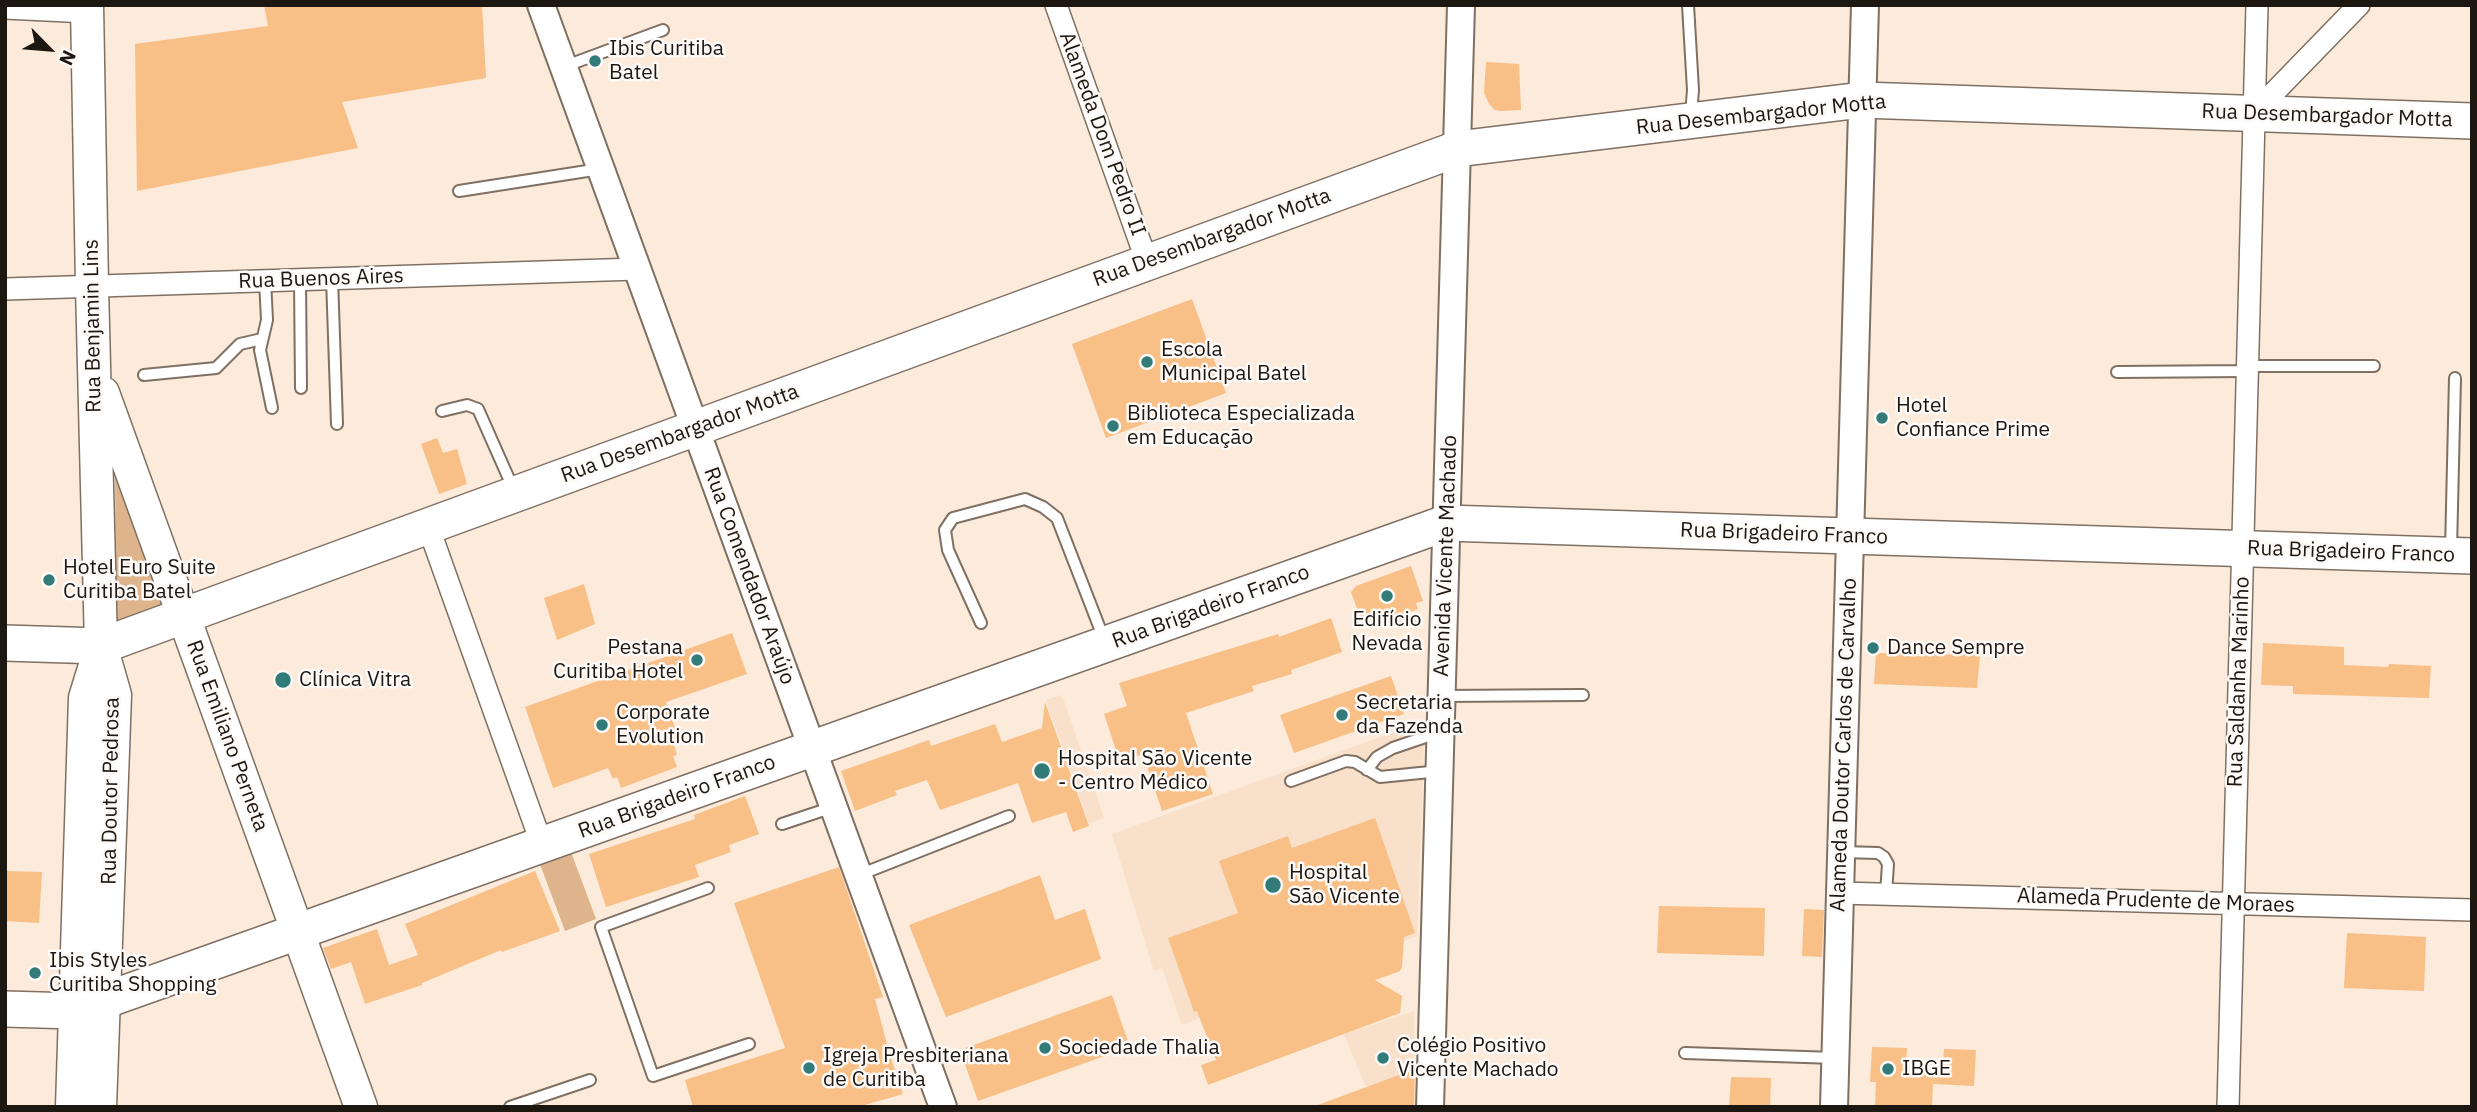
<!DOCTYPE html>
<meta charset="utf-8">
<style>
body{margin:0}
#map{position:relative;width:2477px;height:1112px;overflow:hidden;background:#fceada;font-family:"IBM Plex Sans",sans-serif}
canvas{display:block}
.frame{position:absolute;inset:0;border:7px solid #1d1712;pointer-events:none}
.north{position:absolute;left:14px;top:14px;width:70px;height:70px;-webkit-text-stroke:5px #fdfaf7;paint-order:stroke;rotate:115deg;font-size:19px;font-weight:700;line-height:28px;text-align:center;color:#1d1712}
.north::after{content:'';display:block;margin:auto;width:24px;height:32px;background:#1d1712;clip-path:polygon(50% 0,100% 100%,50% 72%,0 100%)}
</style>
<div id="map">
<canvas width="2477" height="1112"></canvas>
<div class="frame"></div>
<div class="north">N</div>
</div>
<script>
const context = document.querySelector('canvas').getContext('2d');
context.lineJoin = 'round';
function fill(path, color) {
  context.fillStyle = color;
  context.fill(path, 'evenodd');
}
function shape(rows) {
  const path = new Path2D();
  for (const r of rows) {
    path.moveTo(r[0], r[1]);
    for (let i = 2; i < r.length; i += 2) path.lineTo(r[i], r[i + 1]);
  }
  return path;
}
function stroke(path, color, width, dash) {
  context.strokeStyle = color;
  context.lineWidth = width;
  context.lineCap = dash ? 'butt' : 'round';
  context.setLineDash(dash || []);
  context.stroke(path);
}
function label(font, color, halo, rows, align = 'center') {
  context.font = font + ' "IBM Plex Sans",sans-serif';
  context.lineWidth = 5;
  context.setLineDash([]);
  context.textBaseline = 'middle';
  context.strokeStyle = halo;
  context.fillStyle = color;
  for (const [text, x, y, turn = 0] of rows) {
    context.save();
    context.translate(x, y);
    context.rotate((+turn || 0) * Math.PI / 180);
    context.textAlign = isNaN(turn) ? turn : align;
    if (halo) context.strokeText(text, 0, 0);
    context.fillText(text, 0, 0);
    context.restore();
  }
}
fill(shape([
 [1062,695,1104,818,1089,823,1046,700],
 [1425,721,1417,936,1182,1025,1162,968,1154,971,1112,834],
 [1414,1011,1413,1081,1371,1099,1344,1034]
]), '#f8e0ca');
fill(shape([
 [115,465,172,607,116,627],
 [568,844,596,919,565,931,537,856]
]), '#deb48c');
fill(shape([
 [264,5,482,5,486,78,342,102,358,148,137,191,135,44,268,26],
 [1486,62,1519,64,1521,110,1501,111,1495,110,1489,104,1484,93],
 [1192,299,1226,393,1106,438,1072,344],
 [437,438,443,453,457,449,467,484,439,494,421,444],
 [1411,566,1423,601,1416,603,1418,609,1378,623,1360,617,1351,592,1356,586],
 [584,584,595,624,557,640,544,598],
 [1331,618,1342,652,1291,670,1292,674,1252,686,1254,691,1186,713,1213,794,1162,811,1143,754,1120,762,1104,714,1127,706,1119,683,1278,634,1279,637],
 [732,633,747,674,666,702,680,742,674,745,677,755,673,756,677,767,621,788,617,777,613,779,608,768,553,788,525,707],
 [2263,643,2344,647,2344,665,2388,667,2389,664,2431,666,2429,698,2293,694,2293,686,2261,685],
 [1876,653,1980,655,1977,688,1874,684],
 [1391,676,1404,714,1294,753,1280,715],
 [1045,702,1089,826,1073,832,1066,812,1032,823,1018,783,940,810,927,780,895,791,897,795,855,811,841,771,929,740,931,746,995,724,1002,742,1042,728],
 [745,796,759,834,729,845,731,852,695,865,699,877,606,907,589,854,695,819,694,815],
 [1375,818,1415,933,1404,937,1402,967,1400,971,1375,980,1402,996,1400,1013,1208,1085,1201,1065,1216,1060,1197,1011,1194,1012,1168,938,1238,913,1219,861,1288,836,1292,848],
 [839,867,883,997,875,999,890,1055,903,1094,858,1107,693,1107,685,1080,785,1048,734,903],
 [5,871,42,872,39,923,5,921],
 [535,871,560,931,502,952,501,950,422,983,422,985,365,1004,351,962,331,969,323,948,377,929,389,965,418,955,405,924],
 [1040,875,1055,920,1085,909,1101,959,946,1017,909,925],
 [1659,906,1765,908,1764,956,1657,953],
 [1804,909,1824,910,1822,957,1802,956],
 [2347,933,2426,937,2424,991,2344,988],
 [1112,995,1130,1047,978,1101,960,1050],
 [1872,1047,1907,1048,1906,1065,1943,1066,1944,1049,1976,1050,1974,1086,1933,1084,1932,1107,1875,1107,1876,1082,1870,1082],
 [1415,1069,1414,1107,1319,1107,1318,1105],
 [1731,1077,1771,1078,1770,1107,1729,1107]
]), '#f8bf87');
const service = shape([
 [1688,5,1693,90,1691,114],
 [563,67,663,30],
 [459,191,600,169],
 [332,278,337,424],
 [300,279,301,388],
 [265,280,267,320,260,350,272,408],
 [2248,366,2374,366],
 [2117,372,2247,371],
 [144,375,216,368,240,344,262,339],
 [442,411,467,405,478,409,513,488],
 [2451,550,2455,378],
 [981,623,948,550,945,530,953,518,1025,499,1043,507,1057,518,1104,639],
 [1443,696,1583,695],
 [1367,770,1377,757,1393,748,1440,732],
 [1291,781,1346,761,1355,762,1380,777,1440,771],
 [782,824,833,807],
 [1842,852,1878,853,1884,857,1888,864,1886,894],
 [859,875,1009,816],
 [708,888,601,927,653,1076,749,1044],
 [1685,1053,1835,1058],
 [510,1107,590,1080]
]);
const minor = shape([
 [1056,5,1147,262],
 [5,8,88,12],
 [2254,113,2359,5],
 [5,289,637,269],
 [428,526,542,845],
 [1840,893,2472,910],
 [2228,1107,2257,5]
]);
const tertiary = shape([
 [541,5,943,1107],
 [1430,1107,1461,5],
 [1834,1107,1865,5]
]);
const secondary = shape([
 [87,5,92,286,101,646,115,695,100,1107],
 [103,393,361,1107],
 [72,1107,85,698,101,646]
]);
const primary = shape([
 [5,643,101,646,1457,149,1862,100,2472,121],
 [5,1009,75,1011,1446,523,2472,556]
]);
stroke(service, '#7f7062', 14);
stroke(minor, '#7f7062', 24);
stroke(tertiary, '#7f7062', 30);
stroke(secondary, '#7f7062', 35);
stroke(primary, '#7f7062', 38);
stroke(service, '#fff', 10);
stroke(minor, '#fff', 21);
stroke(tertiary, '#fff', 26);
stroke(secondary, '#fff', 32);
stroke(primary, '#fff', 35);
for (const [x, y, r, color] of [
 [595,61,7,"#327b78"],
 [1147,362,7,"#327b78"],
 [1882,418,7,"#327b78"],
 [1113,426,7,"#327b78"],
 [49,580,7,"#327b78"],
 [1387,596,7,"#327b78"],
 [1873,648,7,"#327b78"],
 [697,660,7,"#327b78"],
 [283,680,9,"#327b78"],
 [1342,715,7,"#327b78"],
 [602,725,7,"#327b78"],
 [1042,771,9,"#327b78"],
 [1273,885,9,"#327b78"],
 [35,973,7,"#327b78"],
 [1045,1048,7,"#327b78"],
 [1383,1058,7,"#327b78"],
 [809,1068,7,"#327b78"],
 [1888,1069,7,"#327b78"]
]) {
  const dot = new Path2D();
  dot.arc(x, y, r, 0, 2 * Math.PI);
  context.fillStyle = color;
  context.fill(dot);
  stroke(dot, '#fdfaf7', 2.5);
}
label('21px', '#1d1712', '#fdfaf7', [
 ["Ibis Curitiba",609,49],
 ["Batel",609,73],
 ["Escola",1161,350],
 ["Municipal Batel",1161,374],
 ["Hotel",1896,406],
 ["Confiance Prime",1896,430],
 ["Biblioteca Especializada",1127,414],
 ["em Educação",1127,438],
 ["Hotel Euro Suite",63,568],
 ["Curitiba Batel",63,592],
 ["Edifício",1387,620,"center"],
 ["Nevada",1387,644,"center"],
 ["Pestana",683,648,"right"],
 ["Curitiba Hotel",683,672,"right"],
 ["Dance Sempre",1887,648],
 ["Clínica Vitra",299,680],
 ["Secretaria",1356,703],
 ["da Fazenda",1356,727],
 ["Corporate",616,713],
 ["Evolution",616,737],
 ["Hospital São Vicente",1058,759],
 ["- Centro Médico",1058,783],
 ["Hospital",1289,873],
 ["São Vicente",1289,897],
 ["Ibis Styles",49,961],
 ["Curitiba Shopping",49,985],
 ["Colégio Positivo",1397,1046],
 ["Vicente Machado",1397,1070],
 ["Sociedade Thalia",1059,1048],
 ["Igreja Presbiteriana",823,1056],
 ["de Curitiba",823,1080],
 ["IBGE",1902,1069]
], 'left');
label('21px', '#1d1712', '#fdfaf7', [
 ["Rua Desembargador Motta",1761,115,-6],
 ["Rua Desembargador Motta",2327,116,2],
 ["Alameda Dom Pedro II",1102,134,70],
 ["Rua Desembargador Motta",1212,238,-20],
 ["Rua Buenos Aires",321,279,-2],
 ["Rua Benjamin Lins",93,326,-91],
 ["Rua Desembargador Motta",680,434,-20],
 ["Rua Brigadeiro Franco",1784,534,2],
 ["Rua Brigadeiro Franco",2351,552,2],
 ["Avenida Vicente Machado",1446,556,-88],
 ["Rua Comendador Araújo",749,576,70],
 ["Rua Brigadeiro Franco",1211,607,-20],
 ["Rua Saldanha Marinho",2239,682,-88],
 ["Rua Emiliano Perneta",227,736,70],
 ["Alameda Doutor Carlos de Carvalho",1844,745,-88],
 ["Rua Doutor Pedrosa",111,791,-89],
 ["Rua Brigadeiro Franco",677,797,-20],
 ["Alameda Prudente de Moraes",2156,901,2]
]);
</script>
